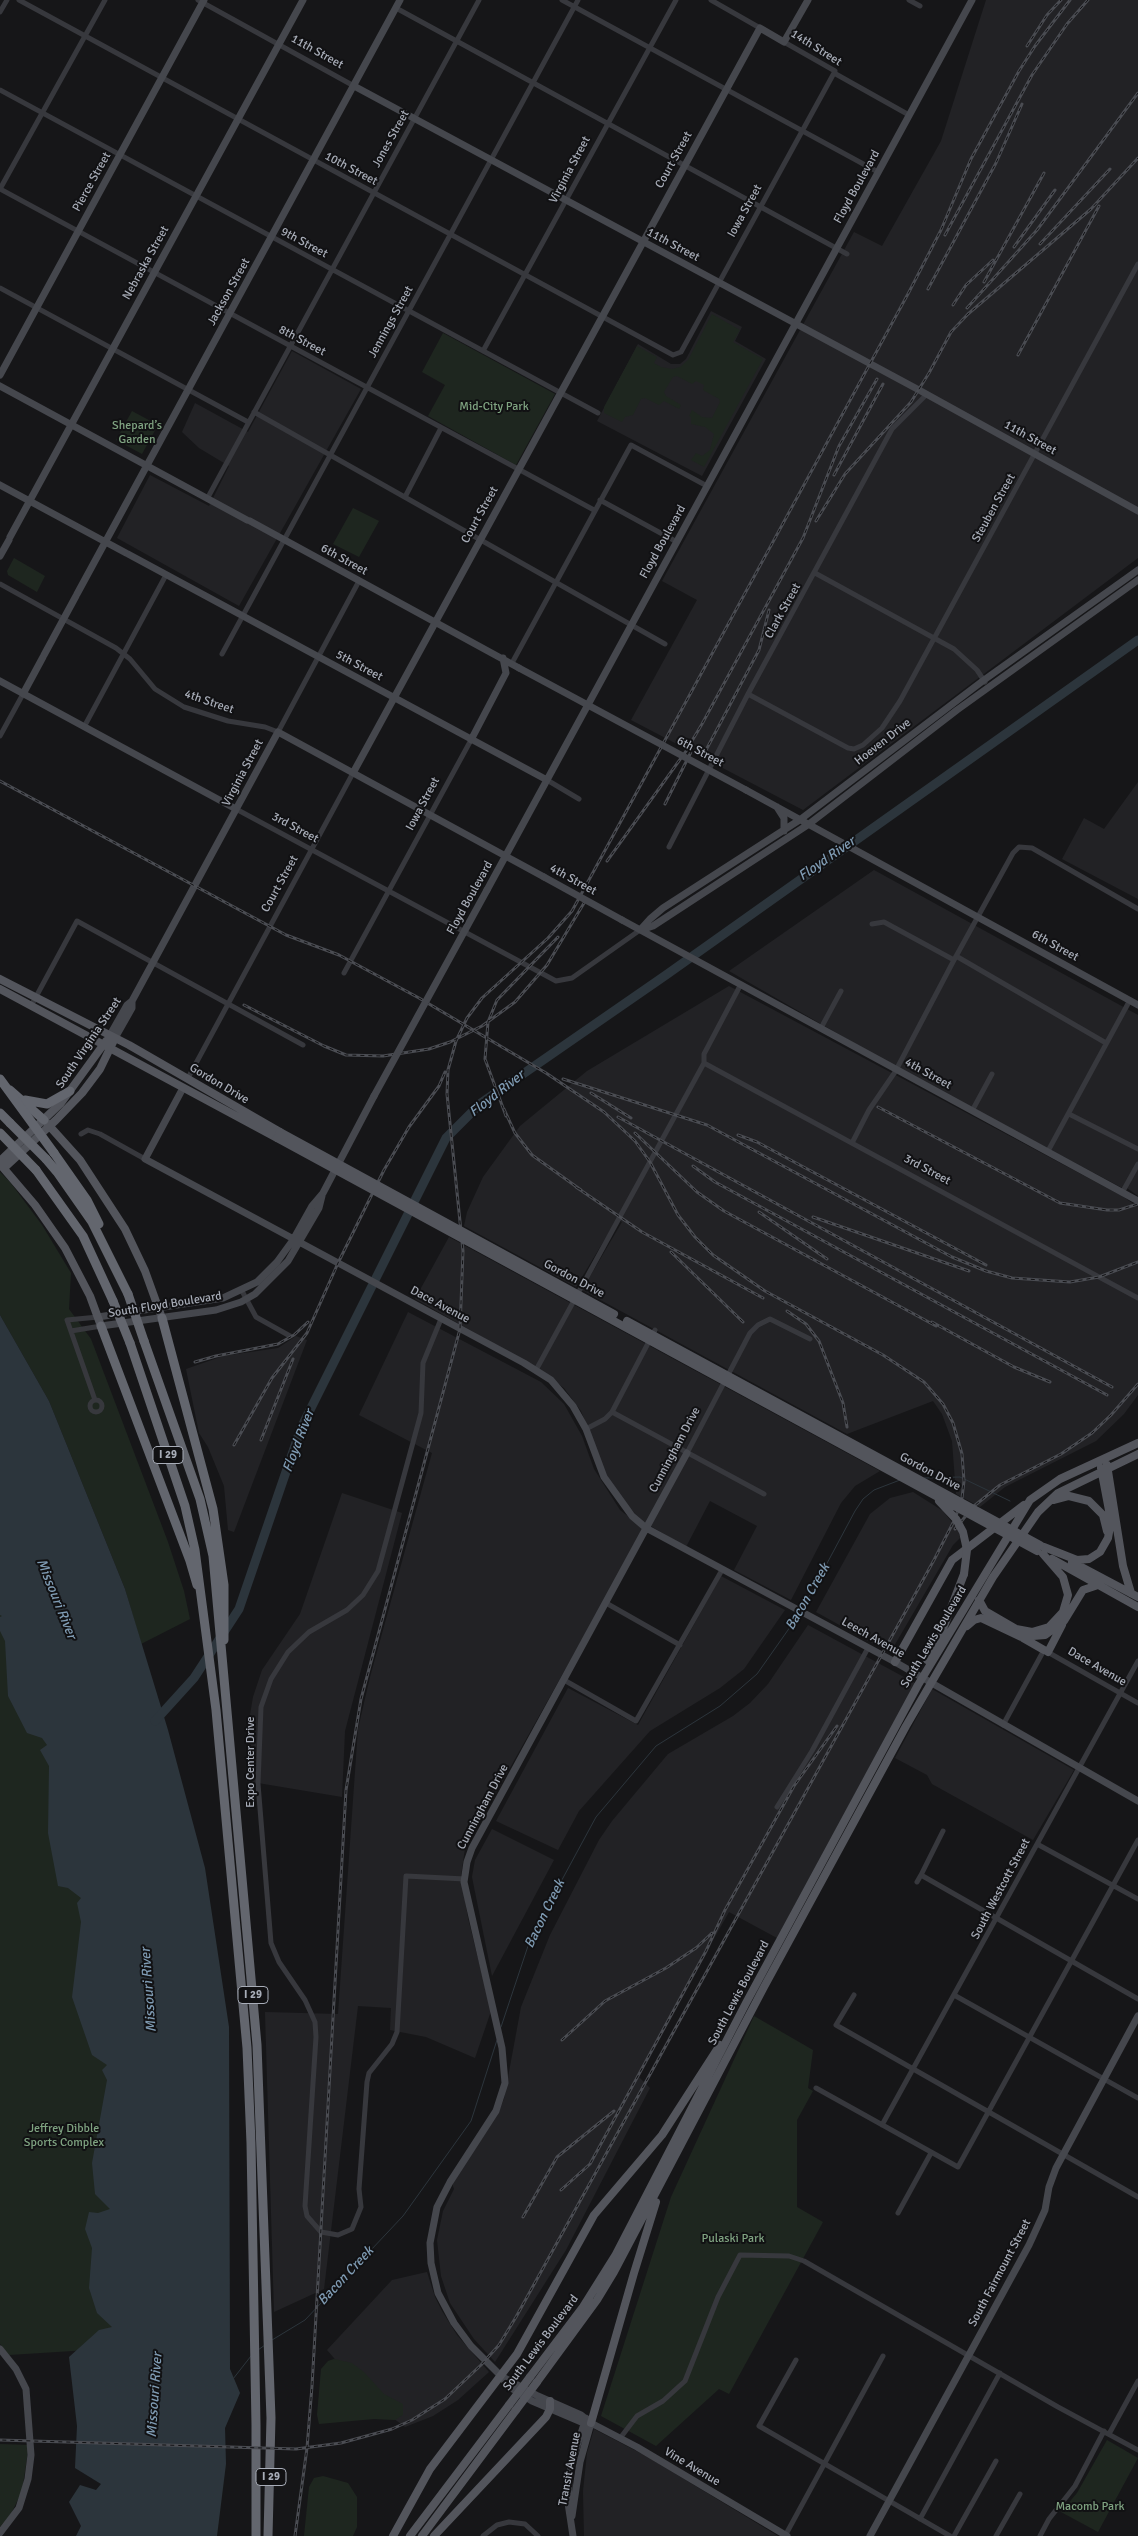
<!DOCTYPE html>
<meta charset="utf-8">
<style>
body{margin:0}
canvas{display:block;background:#161618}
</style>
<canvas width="1138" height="2536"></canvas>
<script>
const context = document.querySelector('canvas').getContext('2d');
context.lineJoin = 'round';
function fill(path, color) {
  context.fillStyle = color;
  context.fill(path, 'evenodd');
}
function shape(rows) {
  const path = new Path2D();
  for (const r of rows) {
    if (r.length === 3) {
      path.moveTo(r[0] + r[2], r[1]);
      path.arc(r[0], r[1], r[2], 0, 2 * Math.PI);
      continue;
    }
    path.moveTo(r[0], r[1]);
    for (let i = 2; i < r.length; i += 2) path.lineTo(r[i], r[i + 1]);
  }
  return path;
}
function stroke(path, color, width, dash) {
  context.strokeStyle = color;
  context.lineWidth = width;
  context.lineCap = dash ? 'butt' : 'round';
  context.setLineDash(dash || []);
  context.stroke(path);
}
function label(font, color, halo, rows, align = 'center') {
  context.font = font + ' Signika,sans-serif';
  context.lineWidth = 4;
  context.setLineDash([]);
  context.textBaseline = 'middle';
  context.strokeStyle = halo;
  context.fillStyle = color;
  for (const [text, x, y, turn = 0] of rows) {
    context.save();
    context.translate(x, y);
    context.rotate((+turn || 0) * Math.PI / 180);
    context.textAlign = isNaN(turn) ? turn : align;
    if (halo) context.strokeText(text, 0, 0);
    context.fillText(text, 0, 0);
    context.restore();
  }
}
fill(shape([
 [986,0,1138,0,1138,558,803,810,631,720,697,600,662,581,854,232,882,246,941,141],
 [711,311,742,327,735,341,766,359,702,476,597,421,638,344,671,364,680,364,686,359],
 [292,351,361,389,239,606,117,538,150,475,209,506,229,466,199,448,182,432,195,403,248,432],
 [1138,782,1138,899,1062,859,1084,818,1104,829],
 [874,870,1138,1015,1138,1196,1127,1188,1126,1190,894,1066,729,971],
 [729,986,1122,1196,1138,1207,1138,1395,1124,1414,1096,1441,1005,1487,980,1507,956,1494,952,1441,942,1414,933,1401,847,1434,582,1290,622,1222,617,1219,576,1287,464,1226,467,1212,483,1177,520,1126,587,1071],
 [449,1237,880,1471,855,1486,841,1503,791,1600,734,1570,757,1526,710,1501,686,1547,642,1521,624,1502,608,1478,581,1411,564,1388,539,1369,415,1299],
 [408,1312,541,1382,564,1404,582,1436,594,1469,620,1510,644,1529,465,1848,461,1876,468,1918,491,2011,475,2058,426,2037,390,2030,391,2008,358,2006,324,2289,274,2312,265,2012,338,2014,358,1729,370,1677,432,1453,359,1415],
 [296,1336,307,1340,234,1532,228,1530,224,1486,208,1447,199,1433,186,1369,223,1356,278,1348],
 [913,1492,943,1511,958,1530,960,1538,953,1545,890,1653,816,1612,870,1514,890,1498],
 [342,1493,402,1513,345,1731,342,1797,246,1781,248,1727,253,1697,262,1670,300,1614],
 [721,1576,785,1610,744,1669,720,1688,650,1731,579,1811,558,1850,496,1821,568,1688,638,1725],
 [808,1625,915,1683,777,1938,729,1912,637,2075,650,2088,566,2250,495,2362,474,2339,450,2303,441,2276,437,2240,443,2211,454,2189,452,2183,497,2116,504,2099,521,2007,550,1935,599,1840,612,1821,668,1754,733,1716,750,1703,768,1684],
 [932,1689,1074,1770,1033,1840,932,1784,927,1775,895,1758],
 [492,1829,554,1860,492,1976,472,1877,475,1860],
 [427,2272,435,2297,442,2311,457,2335,489,2372,458,2400,433,2416,405,2427,373,2403,327,2350,392,2280],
 [594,2429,646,2456,778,2536,584,2536,583,2491,587,2453]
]), '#222225');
fill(shape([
 [712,314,740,330,733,342,763,359,704,467,691,460,696,453,702,456,710,450,714,434,705,427,691,424,691,417,689,416,692,410,702,417,712,418,720,402,719,399,703,390,704,385,696,381,692,384,677,376,673,377,664,392,666,396,681,405,679,409,664,401,659,405,645,398,641,399,633,415,625,417,622,422,604,413,604,407,637,346,657,357,654,363,661,367,672,369,680,367,688,360],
 [443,333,555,394,516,465,428,416,445,385,422,372],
 [132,411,158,425,142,454,116,440],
 [353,508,379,521,359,557,333,544],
 [14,558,45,576,37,592,8,575,7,571],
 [0,1172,10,1182,42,1225,71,1273,69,1309,91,1339,168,1542,184,1591,190,1619,141,1644,125,1589,49,1401,0,1315],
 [0,1579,48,1703,107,1983,120,2348,9,2355,0,2344],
 [754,2016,813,2050,808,2088,813,2091,797,2120,797,2207,823,2222,729,2394,719,2389,656,2446,601,2416,671,2197],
 [334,2359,352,2363,364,2372,384,2394,403,2404,403,2415,395,2420,374,2419,319,2424,317,2415,321,2369,328,2361],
 [1107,2440,1138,2458,1098,2532,1061,2512,1077,2493],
 [0,2444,29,2445,22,2491,11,2514,0,2527],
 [323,2476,348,2483,357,2497,357,2527,353,2536,304,2536,309,2487,314,2478]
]), '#1e261f');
fill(shape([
 [0,1315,49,1401,125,1589,168,1730,205,1868,229,2027,230,2369,240,2393,225,2428,226,2464,217,2536,76,2536,81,2526,69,2502,80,2485,96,2490,101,2484,75,2468,77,2426,69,2357,99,2330,112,2327,97,2313,89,2288,92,2248,85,2229,89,2212,98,2213,110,2209,95,2194,92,2163,107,2080,102,2070,107,2065,92,2055,72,1997,81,1922,77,1903,81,1898,68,1888,58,1886,48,1833,49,1766,40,1750,47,1745,42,1738,27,1733,8,1696,5,1641,0,1631,0,1617,2,1616,0,1615]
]), '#2c353c');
stroke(shape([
 [924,1478,960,1477,1010,1501],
 [802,1610,855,1511,863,1499,874,1490,900,1480],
 [501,2027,531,1937,596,1817,656,1746,720,1706,757,1674,800,1613],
 [272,2340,305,2320,403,2216,471,2121,497,2040],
 [258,2350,265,2345],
 [233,2379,251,2356]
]), '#2c353c', 1);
stroke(shape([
 [155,1721,194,1678,239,1609,301,1428,446,1138,481,1103,666,975,1138,640]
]), '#2c353c', 9);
stroke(shape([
 [19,0,673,355,681,352,834,73],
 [198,0,354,86],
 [562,0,878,172],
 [711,0,760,28],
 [909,0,920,6],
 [396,8,847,254],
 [0,12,7,0],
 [784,42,835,71,834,73,909,115],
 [0,90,598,413],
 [0,189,594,510],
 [0,189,105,0],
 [0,288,248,422],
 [483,351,676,0],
 [254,412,665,644],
 [405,497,441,428],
 [207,499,479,0],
 [600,500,677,542],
 [815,573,954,649,977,670,985,682],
 [0,584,116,648,130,659,155,689,184,707,228,721,265,727,278,732,359,581],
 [222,654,578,0],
 [512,663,631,445,707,486],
 [748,694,848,748,854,749,863,745,882,728,900,701,1138,264],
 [84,727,166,575],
 [0,736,23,694],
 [547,780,579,799],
 [236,809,556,981,572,978,640,930],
 [669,847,748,694,892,429,927,394],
 [872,924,884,922,954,960],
 [956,956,1106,1043],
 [344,973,471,740],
 [31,1006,77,921,303,1045],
 [821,1028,841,991],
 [704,1063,1138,1298],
 [188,1078,353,773],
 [972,1111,992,1074],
 [1069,1114,1138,1149],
 [81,1134,88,1130,100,1134,145,1159],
 [852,1143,869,1110,895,1072,954,960,1013,853,1019,847,1032,848,1138,909],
 [1048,1151,1130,1000],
 [1123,1191,1138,1164],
 [242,1291,256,1317,290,1336],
 [441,1319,423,1363,421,1413,378,1571,363,1595,347,1610,309,1632,288,1652,271,1679,261,1707,258,1784,271,1943,279,1962,305,2000,315,2022,316,2037,305,2206,307,2216,321,2232,338,2235,352,2229,361,2207,359,2189,367,2082,369,2073,392,2044,397,2032,406,1876,465,1879],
 [71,1331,101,1326],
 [536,1370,704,1063,704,1054,741,984],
 [96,1406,6],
 [95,1400,67,1320,98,1317],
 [612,1412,655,1330],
 [586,1429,605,1419,612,1412,764,1494],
 [687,1453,750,1333,758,1325,770,1319,810,1339],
 [606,1603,680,1645],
 [564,1680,636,1721,722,1570],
 [1003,1725,1044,1650,1138,1703],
 [777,1807,812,1751,868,1648],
 [943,1831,921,1875,1138,1999],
 [1037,1844,1138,1899],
 [917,1882,921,1875],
 [854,1995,836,2025,1138,2197],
 [954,1995,1138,2098],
 [816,2088,958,2167,1138,1840],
 [882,2125,1138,1661],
 [898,2213,931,2153],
 [796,2360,759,2426,950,2536],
 [1109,2434,1138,2381],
 [621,2437,637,2416,663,2401,685,2381,718,2297,740,2255,789,2256,804,2261,1058,2407,1138,2450],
 [920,2519,1000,2373],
 [483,2536,497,2525,509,2522,525,2524,538,2536],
 [785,2536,883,2356],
 [954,2536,996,2461],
 [996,2536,1020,2494],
 [1040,2536,1049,2519,1075,2486,1104,2431]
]), '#37383d', 5);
stroke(shape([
 [354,86,919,390,1138,511],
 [0,375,204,0],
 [0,386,247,520],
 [0,485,126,553],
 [250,521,519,668],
 [10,537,303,0],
 [128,554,547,780],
 [0,556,9,540],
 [77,594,400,0],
 [44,655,76,596],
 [0,681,236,809],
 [23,694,43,657],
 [471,740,506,673,503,658],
 [353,773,760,28,784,42,808,0],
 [746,790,1138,1005],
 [777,807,784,818,784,831],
 [487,890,972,0],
 [622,920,1138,1201],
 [640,930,650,919,663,908,801,819,984,680,1138,570],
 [641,930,653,926,809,824,957,710,1138,580],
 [110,1035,127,1005,132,1001,278,732,544,877],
 [115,1038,132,1008,132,1001],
 [183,1088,145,1159,524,1363,551,1380,573,1406,586,1429,604,1477,632,1516,646,1528,895,1662,1138,1801],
 [98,1317,223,1298,257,1282,277,1262,293,1240,312,1206,323,1193,374,1096],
 [101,1326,216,1310,241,1302,255,1294,288,1261,319,1208,322,1196],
 [687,1453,472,1848,467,1862,464,1882,502,2048,505,2083,496,2111,450,2182,437,2207,430,2243,431,2263,438,2293,454,2323,471,2346,501,2376,538,2396,581,2415,591,2423,637,2447,787,2536],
 [0,2349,16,2369,26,2389,31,2455,28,2479,19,2508,0,2533],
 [501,2376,508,2386,532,2401,586,2424],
 [572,2516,580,2462,591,2423],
 [573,2536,568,2503,569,2482,571,2464,586,2418],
 [870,2536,1029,2245,1045,2210,1049,2187,1056,2168,1138,2016]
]), '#45474d', 7);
stroke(shape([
 [0,979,129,1045,280,1132],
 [0,989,277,1138],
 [44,1120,80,1160,125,1229,145,1271,162,1318],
 [0,1161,61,1103,106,1041],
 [0,1164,35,1205,65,1248,90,1296,101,1326],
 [4,1168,56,1120,82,1093,100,1069,115,1038],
 [1107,1465,1123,1566,1131,1593],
 [1054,1500,1069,1496,1089,1501,1103,1515,1107,1531],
 [1044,1547,1077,1560,1089,1559,1100,1552,1108,1538,1111,1521,1101,1468],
 [1052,1559,1138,1607],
 [1072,1562,1138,1597],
 [979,1600,985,1611,1016,1629,1032,1632,1049,1627,1063,1612,1068,1595,1063,1577,1043,1554],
 [967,1626,974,1620,981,1618,1021,1637,1045,1635,1064,1621,1083,1590,1098,1585],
 [1023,1638,1044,1650],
 [1048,1652,1062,1625],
 [927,1660,941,1634,964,1574],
 [895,1662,952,1560,1024,1505],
 [530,2377,583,2307,615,2256,746,2003,918,1685,1030,1500,1060,1479,1138,1443],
 [537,2382,597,2300,614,2272,764,1987,906,1726,993,1577,1038,1512,1058,1493,1138,1454],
 [591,2423,634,2273,656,2202],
 [393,2536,430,2469,517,2354,594,2215,662,2135,720,2045],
 [410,2536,509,2405],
 [422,2536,516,2410],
 [434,2536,546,2417,550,2409,550,2401]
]), '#53555c', 8);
stroke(shape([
 [10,1090,44,1120],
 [25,1100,47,1104,70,1091],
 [0,1113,10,1123],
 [54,1153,87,1200,99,1224],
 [46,1159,57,1172,92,1222,128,1294],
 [36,1170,83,1236,113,1301],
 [162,1318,213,1509,224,1585,224,1640],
 [101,1326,190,1561,197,1585],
 [144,1341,200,1499,213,1556,257,2045,271,2418,268,2536],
 [130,1343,185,1506,195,1550,216,1710,247,2048,251,2143,256,2425,256,2536]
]), '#63666e', 9);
const rail = shape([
 [1027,46,1047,15,1061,0],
 [945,235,1032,75,1067,24,1088,0],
 [1040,244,1110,169],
 [1014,247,1055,190],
 [984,282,1044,173],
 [928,289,996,163,1022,104],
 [953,305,966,285,993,260],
 [967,308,1037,230,1138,93],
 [1018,355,1099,206],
 [834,475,883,384],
 [816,521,845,474,911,402,929,373,951,332,968,314,1091,209,1138,158],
 [705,752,759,650,769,610],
 [0,781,286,935,339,955,419,998,546,1073,604,1112,635,1141,650,1162,678,1215,695,1237,713,1255,765,1291,883,1355,924,1382,943,1404,953,1423,962,1454,964,1481,962,1498,955,1519,934,1560,516,2317,499,2345,481,2365,445,2399,412,2420,392,2429,341,2443,296,2449,0,2440],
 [665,804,691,752],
 [607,861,686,751,702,724,803,538,839,446,877,379],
 [244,1005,324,1046,346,1055,383,1056,429,1049,450,1042,482,1026,515,1002,547,965,584,903],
 [563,1079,707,1125,952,1257,986,1271,1012,1278,1070,1282,1099,1277,1138,1262],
 [591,1093,631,1118],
 [878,1107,1060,1203,1107,1210,1119,1210,1138,1204],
 [504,1109,515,1133,532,1155,581,1190],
 [506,1116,485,1059,488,1022,497,1000,558,937],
 [618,1117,1112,1387],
 [635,1133,697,1192,724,1211,936,1326],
 [738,1135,757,1142,986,1265],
 [693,1166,715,1182,1107,1395],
 [576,1187,642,1232,763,1298],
 [759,1212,827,1259],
 [813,1217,969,1271],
 [671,1252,743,1322],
 [787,1311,806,1324,819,1341,843,1403,847,1427],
 [932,1322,1014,1367,1050,1382],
 [195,1362,216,1356,278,1344,294,1335,308,1322],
 [261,1440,293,1359],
 [234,1445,272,1378,307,1333,338,1263,384,1170,409,1127,439,1086,445,1072],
 [955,1529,974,1506,1000,1485,1061,1454,1092,1433,1111,1415,1138,1384],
 [562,2040,605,2001,666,1968,696,1948,712,1933],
 [561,2190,590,2164,706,1951,725,1910,794,1786,837,1726],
 [523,2217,557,2157,614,2111],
 [295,2536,307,2448,312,2386,346,1790,361,1699,460,1329,463,1251,447,1094,448,1070,456,1041,467,1018,482,998,548,938,572,911,909,292,941,230,971,159,1019,71,1035,46,1070,0]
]);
stroke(rail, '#4a4c52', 3);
stroke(rail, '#111113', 1, [4]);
stroke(shape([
 [519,668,746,790],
 [544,877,622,920],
 [374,1096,487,890]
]), '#45474d', 7);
stroke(shape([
 [280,1132,614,1314],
 [277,1138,1037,1551],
 [627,1321,1040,1545],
 [939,1501,956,1519,963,1532,967,1550,964,1574],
 [509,2405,530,2377],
 [516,2410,537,2382]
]), '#53555c', 8);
stroke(shape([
 [0,1079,54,1153],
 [10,1123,46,1159],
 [0,1133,36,1170],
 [128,1294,144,1341],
 [113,1301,130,1343]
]), '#63666e', 9);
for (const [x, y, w] of [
 [168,1455,30],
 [253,1995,30],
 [271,2477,30]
]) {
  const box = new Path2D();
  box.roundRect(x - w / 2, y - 8.5, w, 17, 4);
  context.fillStyle = '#111113';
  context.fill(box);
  stroke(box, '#a8adb8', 1);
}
label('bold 11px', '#a8adb8', null, [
 ["I 29",168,1455],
 ["I 29",253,1995],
 ["I 29",271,2477]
]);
label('12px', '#a8adb8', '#111113', [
 ["14th Street",816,48,32],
 ["11th Street",317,52,29],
 ["Jones Street",391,139,-61],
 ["Court Street",674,160,-61],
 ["10th Street",351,169,28],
 ["Virginia Street",570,170,-62],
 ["Pierce Street",92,182,-61],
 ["Floyd Boulevard",857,187,-61],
 ["Iowa Street",745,211,-61],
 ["9th Street",304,243,28],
 ["11th Street",673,245,28],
 ["Nebraska Street",146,263,-61],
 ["Jackson Street",229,292,-61],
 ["Jennings Street",391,322,-61],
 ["8th Street",302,341,28],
 ["11th Street",1030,438,29],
 ["Steuben Street",994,508,-61],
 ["Court Street",480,515,-61],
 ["Floyd Boulevard",663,542,-61],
 ["6th Street",344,560,29],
 ["Clark Street",783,611,-61],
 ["5th Street",359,666,28],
 ["4th Street",209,702,19],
 ["Hoeven Drive",883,742,-38],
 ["6th Street",700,752,28],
 ["Virginia Street",243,773,-62],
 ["Iowa Street",423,804,-62],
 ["3rd Street",295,828,28],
 ["4th Street",573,880,29],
 ["Court Street",280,884,-61],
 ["Floyd Boulevard",470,898,-61],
 ["6th Street",1055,946,29],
 ["South Virginia Street",89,1043,-56],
 ["4th Street",928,1074,29],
 ["Gordon Drive",219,1084,31],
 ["3rd Street",927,1170,28],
 ["Gordon Drive",574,1279,28],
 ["South Floyd Boulevard",165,1305,-9],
 ["Dace Avenue",440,1305,28],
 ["Cunningham Drive",675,1450,-62],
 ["Gordon Drive",930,1472,28],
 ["South Lewis Boulevard",934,1637,-59],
 ["Leech Avenue",873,1638,29],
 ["Dace Avenue",1097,1667,30],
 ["Expo Center Drive",251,1762,-90],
 ["Cunningham Drive",483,1807,-62],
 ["South Westcott Street",1001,1889,-62],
 ["South Lewis Boulevard",739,1993,-62],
 ["South Fairmount Street",1000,2273,-62],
 ["South Lewis Boulevard",541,2343,-53],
 ["Vine Avenue",692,2467,31],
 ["Transit Avenue",570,2469,-79]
]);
label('12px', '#7fa381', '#111113', [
 ["Mid-City Park",494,407],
 ["Shepard’s",137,426],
 ["Garden",137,440],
 ["Jeffrey Dibble",64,2129],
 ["Sports Complex",64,2143],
 ["Pulaski Park",733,2239],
 ["Macomb Park",1090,2507]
]);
label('italic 14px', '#7f9bb3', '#111113', [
 ["Floyd River",827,859,-35],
 ["Floyd River",497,1094,-38],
 ["Floyd River",299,1441,-69],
 ["Bacon Creek",808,1597,-60],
 ["Missouri River",56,1599,68],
 ["Bacon Creek",545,1914,-64],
 ["Missouri River",149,1990,-94],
 ["Bacon Creek",346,2276,-47],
 ["Missouri River",155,2395,-86]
]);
</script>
